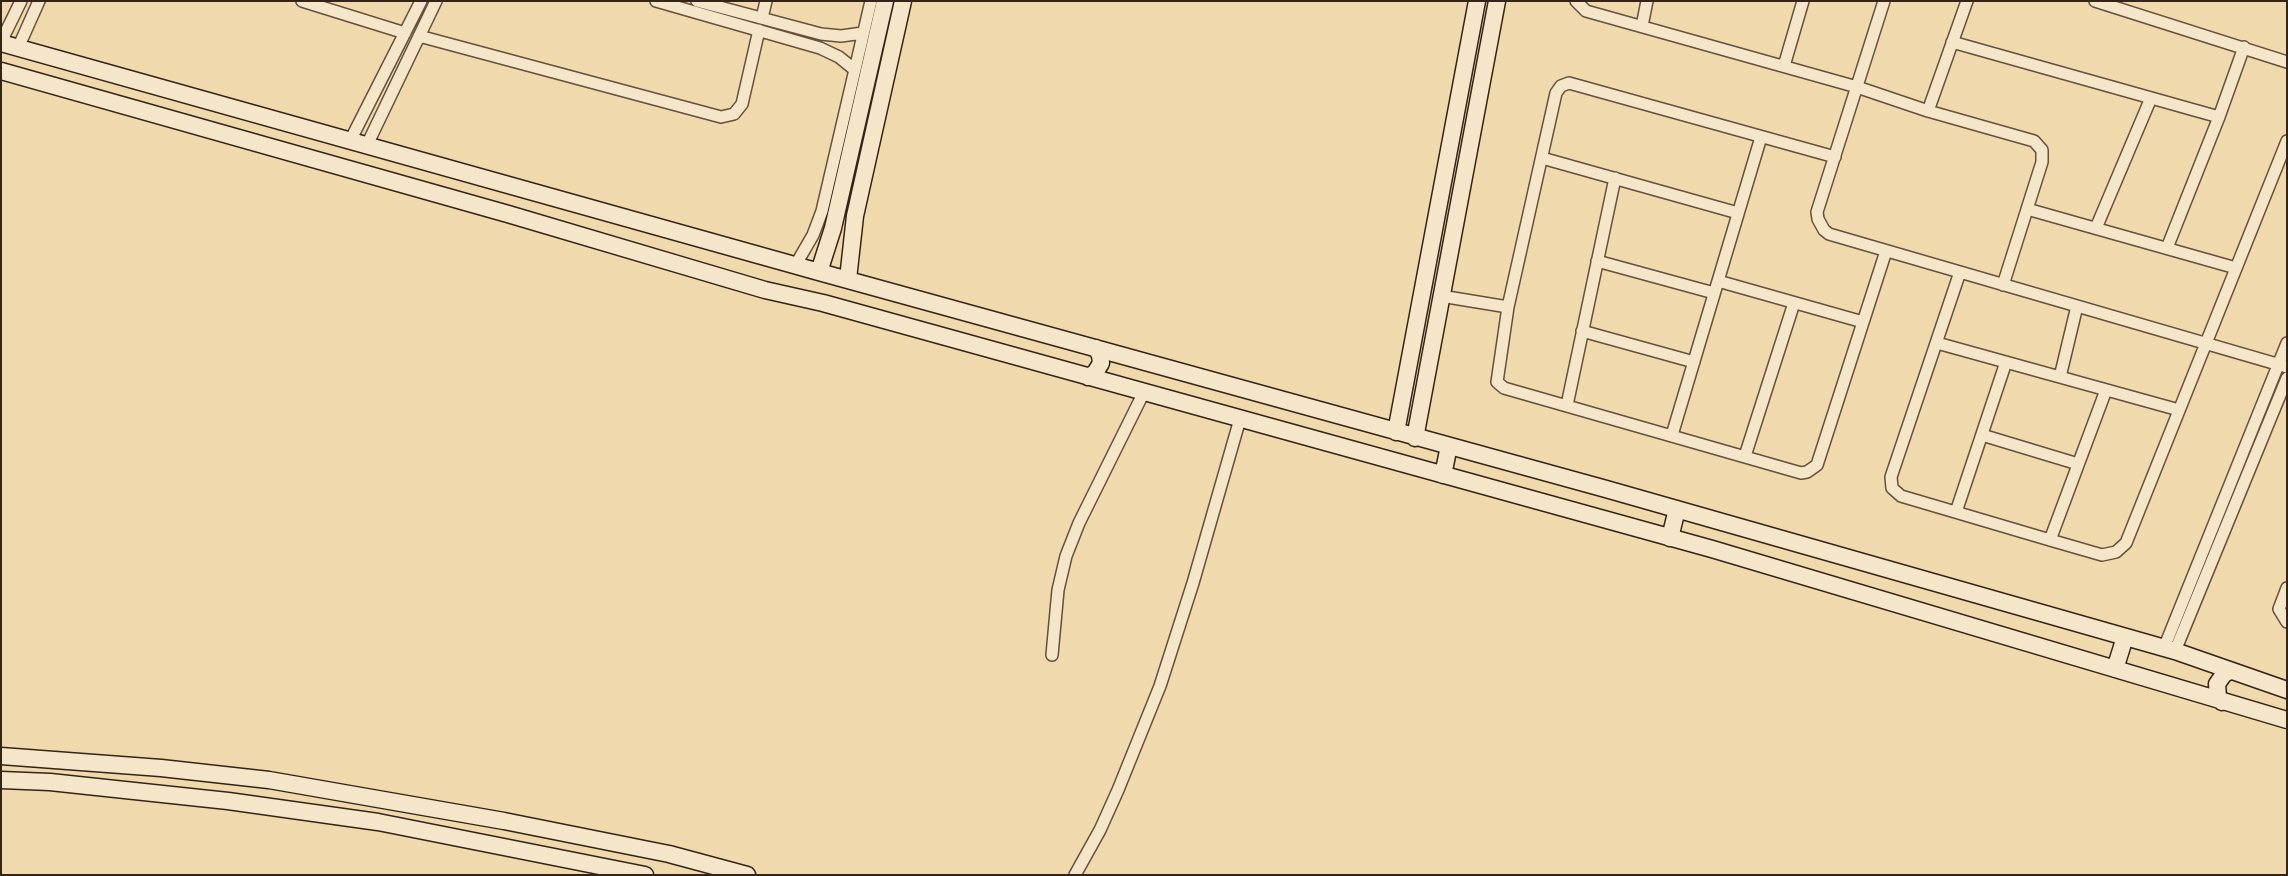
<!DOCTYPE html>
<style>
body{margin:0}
#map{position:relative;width:2288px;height:876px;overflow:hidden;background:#efd9ad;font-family:Cardo,serif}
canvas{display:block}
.frame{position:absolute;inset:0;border:2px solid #352317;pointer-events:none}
</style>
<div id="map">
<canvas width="2288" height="876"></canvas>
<div class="frame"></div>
</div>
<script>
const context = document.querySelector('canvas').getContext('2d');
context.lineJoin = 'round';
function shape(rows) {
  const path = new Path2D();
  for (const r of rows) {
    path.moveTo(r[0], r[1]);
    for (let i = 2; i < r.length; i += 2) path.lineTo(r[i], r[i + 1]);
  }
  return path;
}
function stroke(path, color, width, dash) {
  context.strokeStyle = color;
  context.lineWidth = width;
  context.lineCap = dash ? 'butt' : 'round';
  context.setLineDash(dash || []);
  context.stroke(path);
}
const street = shape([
 [302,1,405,33],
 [656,1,820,48,839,57,855,70],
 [697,1,821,34,841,36,863,33],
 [1576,1,1586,11,1857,87,1928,111,2034,141,2042,150,2042,162,2003,285],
 [1884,1,1817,212,1818,219,1824,230,1829,234,2287,367],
 [2095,1,2287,62],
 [762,18,766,1],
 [1642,26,1647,1],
 [419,36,721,117,734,114,742,104,759,30],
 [1,42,21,1],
 [1952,42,2219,117],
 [18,48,39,1],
 [1784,66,1803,1],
 [1928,111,1967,1],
 [350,141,421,1],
 [367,145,436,1],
 [1835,157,1569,83,1561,86,1556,93,1508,307,1497,382,1504,388,1801,473,1807,472,1817,465,1886,251],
 [1542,158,1738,213],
 [2027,209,2236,268],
 [2096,228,2151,98],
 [2167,248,2219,117,2244,47],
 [1597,261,1714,293],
 [795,266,813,235,822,211,871,1],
 [1960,272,1891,477,1892,488,1901,496,2050,540,2102,555,2116,552,2126,543,2287,141],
 [1718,281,1863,322],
 [1441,296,1508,307],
 [1582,331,1694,362],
 [1937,343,2179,410],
 [2060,377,2077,306],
 [1567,405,1615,178],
 [1672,435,1761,137],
 [1982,435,2078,464],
 [1745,456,1794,303],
 [1956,512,2006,362],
 [2050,540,2106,390],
 [2287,588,2279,609,2287,622],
 [2164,648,2287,343],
 [2175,651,2287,378],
 [1052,655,1058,590,1066,556,1079,523,1144,392],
 [1075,875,1100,830,1118,790,1160,686,1193,583,1240,419]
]);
const secondary = shape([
 [1,43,819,272,1606,489,2175,651,2287,690],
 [1,71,508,214,765,290,823,303,1712,549,2287,720],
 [819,272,833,228,885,1],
 [848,279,855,216,903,1],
 [1088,377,1095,373,1101,363,1100,355,1096,348],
 [1396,432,1477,1],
 [1415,438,1497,1],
 [1443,475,1449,446],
 [1670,538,1677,509],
 [2115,669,2125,637],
 [2222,702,2218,697,2217,684,2224,674,2230,671],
 [1,756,161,768,269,780,504,821,669,854,747,875],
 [1,780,50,782,228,801,378,822,645,875]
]);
stroke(street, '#64503c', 14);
stroke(secondary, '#352317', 19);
stroke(street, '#f5e6ca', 11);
stroke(secondary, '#f5e6ca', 16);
</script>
